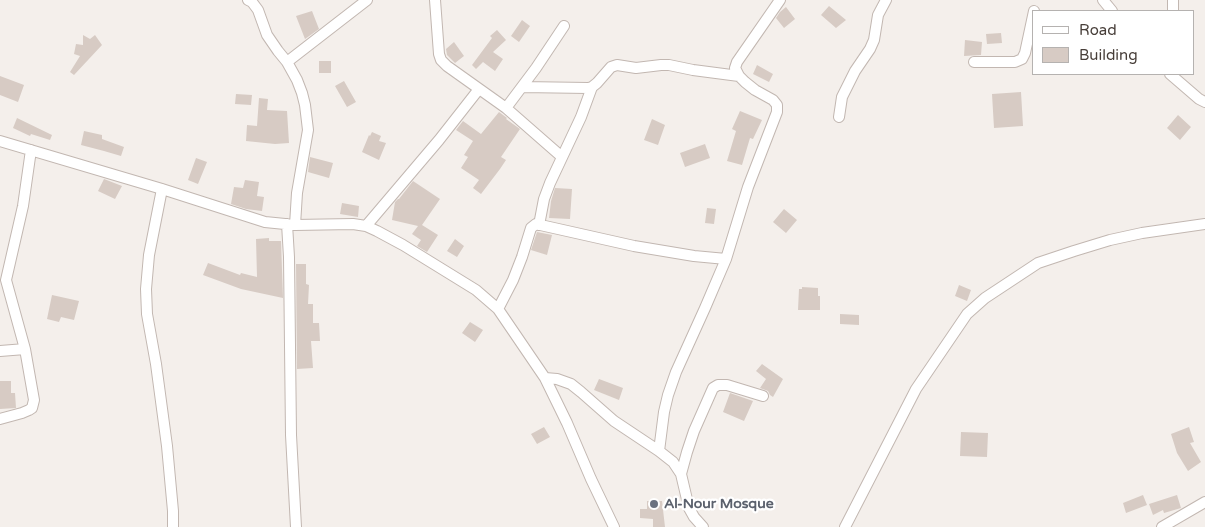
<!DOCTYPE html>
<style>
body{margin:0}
#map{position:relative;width:1205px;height:527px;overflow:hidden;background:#f4efeb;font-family:"Varela Round",sans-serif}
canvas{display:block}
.legend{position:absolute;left:1032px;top:10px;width:162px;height:65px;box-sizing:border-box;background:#fff;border:1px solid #b5b2b0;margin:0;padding:6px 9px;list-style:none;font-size:15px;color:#473e39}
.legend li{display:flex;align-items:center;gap:10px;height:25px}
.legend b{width:25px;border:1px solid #b5b2b0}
</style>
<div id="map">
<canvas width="1205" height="527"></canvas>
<ul class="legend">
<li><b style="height:6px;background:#fff"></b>Road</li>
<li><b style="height:14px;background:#d7cbc4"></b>Building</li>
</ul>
</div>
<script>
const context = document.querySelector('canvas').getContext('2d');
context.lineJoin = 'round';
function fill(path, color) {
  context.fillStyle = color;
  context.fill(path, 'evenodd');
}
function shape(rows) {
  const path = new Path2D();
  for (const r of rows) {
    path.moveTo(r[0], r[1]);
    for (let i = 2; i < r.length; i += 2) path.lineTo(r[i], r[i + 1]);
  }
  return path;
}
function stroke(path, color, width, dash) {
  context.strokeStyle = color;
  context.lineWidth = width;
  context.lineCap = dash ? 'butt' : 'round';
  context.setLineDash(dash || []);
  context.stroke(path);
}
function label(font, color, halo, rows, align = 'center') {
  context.font = font + ' "Varela Round",sans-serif';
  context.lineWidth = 4.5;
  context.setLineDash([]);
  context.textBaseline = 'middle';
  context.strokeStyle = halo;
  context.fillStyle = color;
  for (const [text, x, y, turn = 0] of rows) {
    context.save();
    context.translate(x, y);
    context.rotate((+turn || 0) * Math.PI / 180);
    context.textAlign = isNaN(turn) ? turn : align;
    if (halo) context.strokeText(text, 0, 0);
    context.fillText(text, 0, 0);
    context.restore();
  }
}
fill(shape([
 [829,6,846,20,836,28,821,15],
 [786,7,795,19,784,28,776,18,780,12],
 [312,11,319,29,305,39,296,16],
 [522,20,530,26,519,42,511,36],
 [497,30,506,40,493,52,503,59,495,71,483,62,476,69,472,65,492,38,490,36],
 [1001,33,1002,43,987,44,986,34],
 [83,35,90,39,95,35,102,45,74,75,70,72,80,56,74,54,76,44,83,45],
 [965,40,982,42,981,55,964,56],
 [454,42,464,56,455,63,447,55,446,49],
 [319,61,331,61,331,73,319,73],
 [757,65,773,74,769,82,753,74],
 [0,76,24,85,18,102,0,95],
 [344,81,356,102,347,107,335,86],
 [1021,92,1023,126,994,128,992,94],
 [236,94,252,95,251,105,235,104],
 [259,98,268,99,267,110,287,111,289,143,275,144,246,141,247,125,257,126],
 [740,111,762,120,753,139,750,138,742,165,727,161,736,131,732,129],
 [499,112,507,118,506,119,520,129,501,157,506,160,500,169,481,194,473,188,479,180,461,168,468,157,464,155,473,141,456,130,463,121,481,134],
 [1178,115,1191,127,1180,140,1167,128],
 [17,118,52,135,50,140,31,134,30,136,13,128],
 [652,119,665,125,658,145,644,140],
 [84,131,102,135,102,139,124,147,121,156,104,151,81,145],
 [372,132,381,136,379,141,386,143,379,160,362,152,369,135,370,136],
 [705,144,710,158,685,167,680,153],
 [310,157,333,163,329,178,308,172],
 [196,158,207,162,198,184,188,180],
 [104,179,122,186,115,199,98,191],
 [245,180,259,182,257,196,264,197,262,211,246,209,231,204,234,187,243,188],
 [413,181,440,199,422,225,438,235,427,252,417,246,421,240,412,234,418,226,392,220,395,202,398,199,399,199],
 [555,188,572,189,570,219,549,218,551,201],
 [342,203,359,206,358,217,340,214],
 [707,208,716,209,714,224,705,223],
 [784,209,797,220,786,233,773,222],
 [537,232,552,235,547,255,531,250],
 [269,238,269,241,281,241,283,298,241,289,203,275,208,263,240,275,241,273,257,277,256,239],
 [455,239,464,246,457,257,447,251],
 [296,264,306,264,306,284,309,285,308,304,313,304,313,323,319,323,320,341,311,341,313,368,297,369],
 [959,285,971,290,967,301,955,296],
 [802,287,818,288,818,296,820,296,820,310,798,310,799,289,802,289],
 [52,295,79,301,74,320,61,317,59,322,47,319],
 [840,314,859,315,859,325,840,324],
 [470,322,483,330,475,342,462,333],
 [762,364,783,379,773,397,770,395,768,391,760,388,766,379,756,371],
 [599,379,623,388,619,400,594,390],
 [0,381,11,381,11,393,15,393,16,408,0,409],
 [730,393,753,401,744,421,723,412],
 [544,427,550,437,537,444,531,434],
 [1189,427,1194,442,1190,443,1201,462,1188,471,1177,453,1171,434],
 [961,432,988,433,987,457,960,456],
 [1143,495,1147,505,1126,513,1123,503],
 [1177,495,1181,508,1164,513,1163,510,1153,515,1149,504],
 [647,501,662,501,665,527,653,527,653,519,640,518,640,509,647,509]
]), '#d7cbc4');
const minor = shape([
 [248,0,252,2,258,10,267,35,278,51,287,62,297,80,302,93,305,105,308,130,297,193,295,225],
 [435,0,439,54,441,60,447,66,506,108,562,157],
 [1103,0,1112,11],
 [1173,11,1173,0],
 [287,62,367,0],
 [974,62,1015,62,1022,59,1025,53,1034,11],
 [1170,74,1199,99,1205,102],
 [522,87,588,88,592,87,597,83,611,67,617,65,636,68,661,65,669,65,693,70,739,76],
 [506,108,536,68,564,26],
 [839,117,842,97,855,71,870,49,874,40,878,15,886,0],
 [0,141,162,189,265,222,295,225,353,224,366,226,377,231,403,245,476,290,498,309,545,378,567,423,591,479,614,527],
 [162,189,149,255,146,289,147,314,156,364,167,446,173,511,173,527],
 [287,224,289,257,291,435,296,527],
 [539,225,544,199,550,183,581,117,592,87],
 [366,226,439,140,479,89],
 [498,309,513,280,522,257,531,228,536,224,634,246,694,256,726,259],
 [0,351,25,349],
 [545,378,557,379,571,384,581,392,614,421,659,451,673,462,681,474,689,508,694,517,703,527],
 [0,419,22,413,29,410,32,408,34,400,25,349,6,280,23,206,31,150],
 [659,451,664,412,668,395,676,372,705,308,726,259,748,187,777,112,777,105,773,100,755,90,745,82,739,76,735,68,737,62,780,0],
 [681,474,687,452,694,431,713,388,718,385,727,385,763,396],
 [845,527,916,389,967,314,985,298,1038,263,1074,251,1110,240,1142,233,1205,224],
 [1162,527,1205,502]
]);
stroke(minor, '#c2b7b1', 12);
stroke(minor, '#fff', 10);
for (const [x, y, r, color] of [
 [654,504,5,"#6b7280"]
]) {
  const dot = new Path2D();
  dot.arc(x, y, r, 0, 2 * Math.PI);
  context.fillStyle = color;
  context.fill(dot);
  stroke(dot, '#fff', 2);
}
label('bold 14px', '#5b616d', '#fff', [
 ["Al-Nour Mosque",664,504]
], 'left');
</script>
